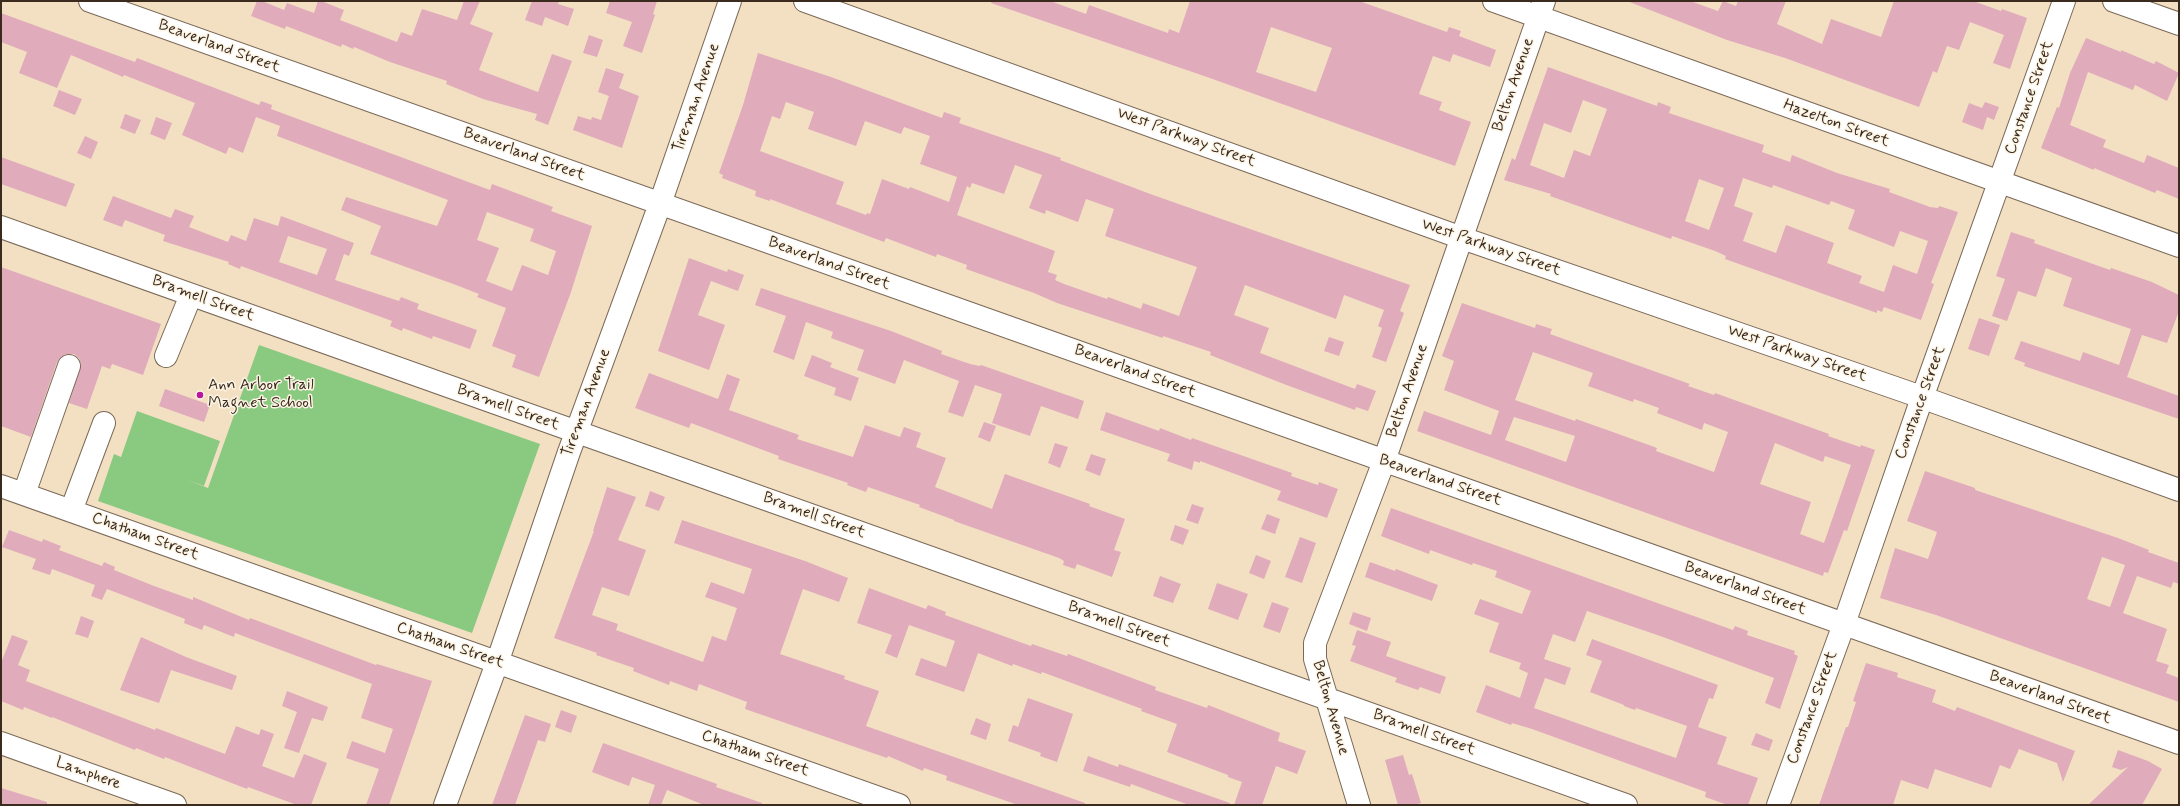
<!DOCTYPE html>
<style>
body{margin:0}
#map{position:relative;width:2180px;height:806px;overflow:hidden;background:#f3e0c3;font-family:Mynerve,sans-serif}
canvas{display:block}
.frame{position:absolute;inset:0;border:2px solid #3b2a1e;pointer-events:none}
</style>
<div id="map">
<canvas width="2180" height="806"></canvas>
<div class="frame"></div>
</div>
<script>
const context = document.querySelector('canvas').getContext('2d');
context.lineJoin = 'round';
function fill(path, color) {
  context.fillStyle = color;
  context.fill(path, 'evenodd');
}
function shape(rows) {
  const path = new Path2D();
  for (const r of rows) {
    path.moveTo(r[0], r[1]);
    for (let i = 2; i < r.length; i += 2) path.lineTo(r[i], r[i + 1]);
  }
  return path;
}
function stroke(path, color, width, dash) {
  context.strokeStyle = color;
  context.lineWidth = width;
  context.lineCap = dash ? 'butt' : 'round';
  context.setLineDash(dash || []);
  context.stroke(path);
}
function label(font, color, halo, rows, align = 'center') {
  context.font = font + ' Mynerve,sans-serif';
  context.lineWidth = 3;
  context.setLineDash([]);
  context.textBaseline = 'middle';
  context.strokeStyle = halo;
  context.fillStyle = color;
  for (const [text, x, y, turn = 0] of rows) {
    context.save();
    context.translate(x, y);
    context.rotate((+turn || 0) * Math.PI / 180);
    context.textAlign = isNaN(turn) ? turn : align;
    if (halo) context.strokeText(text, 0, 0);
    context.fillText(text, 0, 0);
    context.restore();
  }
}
fill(shape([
 [259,345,540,444,472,633,98,501,114,454,121,457,137,411,220,441,204,486,187,480,208,488]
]), '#8ac980');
fill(shape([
 [257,1,262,1,284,10,287,3,314,13,318,1,321,1,344,10,340,20,397,42,401,32,412,36,422,9,457,20,464,1,480,1,470,24,493,33,479,70,538,92,552,54,572,61,548,125,535,120,537,114,483,99,446,84,447,81,390,62,354,47,353,49,342,44,341,47,286,26,285,29,251,16],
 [532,1,559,1,558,4,574,9,568,26,545,17,542,26,525,20],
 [610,1,657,1,653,14,655,15,642,53,623,46,632,22,606,13],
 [992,1,1050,1,1086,14,1089,5,1168,33,1169,29,1179,33,1190,1,1359,1,1447,32,1449,27,1461,31,1459,36,1496,50,1490,67,1453,54,1450,62,1433,56,1419,94,1442,102,1439,110,1471,122,1455,166,1207,77,991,3],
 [1271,27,1332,48,1316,92,1256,72],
 [1627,1,1690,1,1718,11,1723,1,1736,6,1738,1,1786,1,1777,24,1822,44,1831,19,1881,37,1894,1,1973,1,2001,11,2002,9,2027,18,2010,69,1993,63,2004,35,1970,22,1959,50,1947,46,1937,73,1933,71,1919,107,1785,58,1727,40],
 [1,13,135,62,137,58,259,105,261,101,272,105,271,109,490,190,492,184,508,190,553,207,551,211,592,226,570,295,539,377,512,367,516,355,492,346,506,308,477,297,479,294,456,285,370,254,381,226,341,210,346,197,437,226,448,200,277,136,280,126,256,117,243,153,229,147,226,154,182,135,195,103,124,75,123,77,71,55,57,88,19,73,27,52,1,42],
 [487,212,534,229,530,241,556,251,548,275,522,265,512,291,486,281,499,248,477,240],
 [589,35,603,40,597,57,583,53],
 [2086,38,2121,52,2121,50,2154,64,2156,61,2179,73,2167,101,2135,85,2133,90,2088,72,2070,125,2106,140,2103,147,2144,163,2147,155,2179,168,2179,199,2157,190,2155,193,2094,168,2094,170,2041,148,2057,107,2059,108,2070,73],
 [758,53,831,77,942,118,944,112,961,118,959,123,1061,158,1060,160,1153,195,1410,285,1400,311,1404,313,1386,362,1372,357,1382,328,1378,326,1384,310,1344,295,1336,319,1245,285,1234,315,1269,328,1260,353,1355,389,1357,384,1376,391,1368,411,1356,407,1355,410,1289,386,1210,355,1211,352,1163,336,1163,338,1057,303,1034,293,966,269,967,265,937,254,936,257,886,238,884,242,770,199,770,201,755,196,756,191,722,178,723,175,719,173,743,105],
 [786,102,814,112,808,129,856,146,865,121,901,134,904,127,930,136,920,164,957,177,949,202,910,187,909,189,882,179,870,214,867,213,866,215,836,204,844,182,760,151,772,116,780,119],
 [1015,165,1042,175,1029,208,1045,214,1046,210,1078,222,1086,199,1114,209,1105,236,1197,267,1179,316,1143,303,1141,309,1108,297,1107,299,1064,284,1055,280,1057,275,1048,272,1055,251,957,215,967,186,970,188,972,183,1004,194],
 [1548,67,1657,106,1658,102,1671,107,1669,113,1764,145,1762,152,1790,162,1792,155,1837,173,1890,189,1889,192,1930,207,1938,208,1939,206,1958,212,1931,283,1934,284,1921,320,1884,307,1882,312,1877,310,1877,313,1725,259,1726,256,1715,251,1672,236,1671,239,1550,196,1551,194,1504,180,1512,158,1515,160],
 [1583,100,1607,109,1590,156,1574,150,1564,178,1530,165,1544,123,1571,133],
 [1743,178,1772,188,1773,185,1829,205,1831,201,1855,210,1848,229,1894,247,1900,231,1928,241,1917,274,1893,265,1884,292,1859,283,1862,276,1827,263,1834,243,1786,225,1776,253,1743,241,1753,213,1734,206],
 [1699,179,1724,188,1709,230,1685,221],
 [606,68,624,74,619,88,639,96,622,148,573,130,578,116,591,120,592,117,601,120,609,96,598,92],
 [59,90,82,99,75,115,53,106],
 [1985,102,1999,107,1994,120,1987,117,1983,130,1962,122,1969,103,1982,108],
 [125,114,141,120,135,134,120,128],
 [156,117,172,123,165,140,150,134],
 [85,136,98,142,91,159,77,153],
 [1,157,75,184,66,207,1,184],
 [113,196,171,218,175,209,194,216,189,227,228,242,231,235,246,241,254,218,278,226,281,216,354,243,349,256,344,254,335,280,399,301,401,297,419,304,417,309,477,330,470,349,433,336,432,339,403,328,402,331,390,326,392,321,241,266,240,269,228,264,229,262,163,241,165,235,125,220,122,227,103,220],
 [288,236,327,249,317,275,279,262],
 [2011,232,2035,240,2034,243,2110,270,2111,268,2152,282,2179,295,2179,311,2167,343,2142,335,2127,377,2179,396,2179,419,2024,366,2025,363,2014,359,2021,341,2080,361,2083,352,2119,365,2131,329,2063,306,2072,278,2046,268,2036,297,2018,291,2007,321,1992,316,2005,279,1996,276],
 [689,258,727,272,728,269,744,275,738,291,711,281,698,315,725,325,709,370,658,351],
 [1,267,161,324,143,375,112,364,110,369,102,366,87,409,69,403,81,364,79,358,74,354,66,354,61,357,57,362,31,437,1,426],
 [761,288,891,331,942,351,941,354,970,364,980,366,981,365,1084,401,1078,419,1041,406,1030,436,992,423,1002,394,975,385,963,417,948,412,959,381,904,360,895,384,857,370,864,350,831,338,833,332,806,322,794,360,773,352,786,316,755,305],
 [1462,303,1535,328,1536,324,1552,329,1550,334,1690,384,1688,386,1714,395,1715,393,1829,434,1828,436,1860,447,1861,445,1875,450,1847,531,1844,530,1828,573,1824,572,1823,576,1417,431,1424,411,1491,435,1499,411,1444,390,1454,361,1442,356],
 [1533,352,1593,373,1588,386,1633,402,1634,399,1659,408,1657,413,1702,430,1704,423,1728,432,1714,472,1656,451,1657,448,1610,431,1576,419,1575,421,1515,400],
 [1514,417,1575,436,1566,462,1505,440],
 [1775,443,1823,462,1825,456,1851,465,1824,543,1800,534,1811,502,1760,484],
 [1979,318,2000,325,1989,356,1968,349],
 [1329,337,1344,342,1339,356,1324,351],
 [812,355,832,363,830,367,859,378,851,401,834,395,836,388,804,376],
 [649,373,718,399,727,374,740,379,729,410,799,435,797,439,853,457,865,425,900,437,904,427,921,433,916,447,946,458,935,487,992,509,1005,474,1090,504,1089,506,1125,519,1114,550,1121,552,1112,577,1077,564,1075,569,1063,565,1064,561,1059,558,954,521,954,520,919,507,920,505,868,487,866,492,847,485,848,483,778,459,779,456,691,423,689,428,635,408],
 [165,389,210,405,204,422,159,406],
 [1106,412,1159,431,1160,428,1191,440,1192,438,1292,473,1291,476,1318,485,1319,482,1338,489,1327,518,1277,500,1281,491,1200,461,1200,463,1194,461,1192,470,1167,461,1170,454,1100,430],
 [984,422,996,426,990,442,978,437],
 [1055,443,1068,447,1060,468,1048,463],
 [1091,454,1106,459,1100,476,1085,470],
 [1925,471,1975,488,1975,490,2118,538,2149,550,2148,552,2179,563,2179,584,2173,582,2171,588,2137,576,2123,613,2167,629,2156,661,2169,665,2166,673,2179,678,2179,702,1936,615,1880,598,1895,548,1928,559,1937,532,1907,521],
 [2102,557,2125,565,2110,607,2087,599],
 [607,487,636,497,618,540,646,550,629,596,602,587,592,615,618,624,616,630,703,662,712,636,726,641,737,608,705,597,711,582,744,594,752,569,674,543,682,520,805,561,848,578,839,602,803,589,780,654,845,676,844,679,879,691,866,726,1085,803,1085,805,1018,805,946,780,947,776,924,768,923,771,888,756,887,758,745,709,747,702,699,684,697,691,670,681,669,685,633,671,634,668,596,655,597,653,554,638,594,531,593,531],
 [650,491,665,497,659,511,645,506],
 [1192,504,1204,508,1198,524,1186,520],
 [1391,508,1733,630,1735,626,1748,631,1747,635,1795,651,1794,654,1798,656,1780,709,1765,703,1774,678,1663,637,1587,611,1575,642,1553,634,1544,659,1571,668,1565,685,1545,678,1534,708,1676,758,1687,726,1636,708,1635,710,1624,706,1624,705,1590,692,1602,661,1586,655,1592,639,1718,685,1713,699,1709,698,1698,727,1727,737,1717,764,1758,778,1748,805,1728,805,1705,797,1706,792,1532,729,1512,723,1511,725,1476,712,1486,685,1520,698,1528,673,1519,669,1521,663,1489,652,1499,623,1474,614,1480,599,1522,614,1531,591,1495,577,1497,571,1473,563,1472,565,1430,550,1429,554,1381,536],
 [1267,514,1280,519,1275,534,1261,529],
 [1175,525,1189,530,1183,545,1170,540],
 [9,530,42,542,43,539,61,546,59,550,102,566,104,562,115,567,114,570,154,586,193,600,193,597,249,620,250,618,376,665,377,664,432,681,389,805,366,805,379,769,346,758,352,741,385,753,393,729,361,718,372,684,235,633,234,637,204,625,202,630,184,623,185,619,107,589,102,600,91,596,95,585,52,569,50,575,32,569,36,559,2,547],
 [1300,537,1316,543,1302,583,1285,577],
 [1256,555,1271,561,1264,579,1249,573],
 [1370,562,1395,571,1396,569,1438,585,1432,601,1365,577],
 [1160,576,1181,584,1173,603,1153,596],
 [1217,583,1248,594,1238,620,1208,609],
 [869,588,926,609,928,605,946,612,945,615,1031,646,1032,644,1067,656,1068,654,1156,687,1155,690,1207,708,1208,705,1280,733,1278,741,1306,751,1297,774,1276,766,1262,805,1234,805,1242,782,1228,777,1228,775,1167,752,1177,724,1141,711,1142,709,1042,672,1041,674,1013,664,1012,666,978,653,964,692,915,675,921,658,946,667,955,641,909,625,897,658,885,653,892,635,857,623],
 [1272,602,1289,608,1280,633,1263,627],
 [1353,612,1371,618,1367,631,1349,624],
 [81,616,94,621,88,638,75,634],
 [1357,630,1391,642,1386,656,1446,677,1440,694,1420,687,1418,690,1395,682,1397,678,1350,661,1356,646,1352,645],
 [12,635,28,641,18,665,30,670,26,681,155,730,156,728,225,754,236,726,259,735,261,729,274,734,262,766,294,778,304,754,327,763,311,805,297,805,248,787,247,789,165,757,164,759,136,748,135,750,52,717,52,718,24,707,23,710,1,701,1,663],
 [141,637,186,657,237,676,232,690,171,670,159,703,120,690],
 [1866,663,1898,673,1897,677,1936,690,1932,702,1955,711,1957,707,2075,751,2063,782,2057,763,2019,749,2010,769,2000,765,1991,788,1935,769,1928,789,1901,780,1893,805,1819,805,1846,727,1848,727,1856,702,1853,701],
 [287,691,328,707,323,721,312,718,299,753,284,748,297,712,282,706],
 [1028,698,1073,714,1057,762,1040,756,1041,753,1008,741,1013,725,1018,727],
 [561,710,577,716,571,733,555,727],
 [525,715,551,724,545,742,538,740,515,805,492,805],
 [976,718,991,724,986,740,970,734],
 [1756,733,1773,740,1769,751,1751,745],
 [603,743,717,784,716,787,762,803,762,805,704,805,667,790,661,805,648,805,655,785,632,777,629,786,592,772],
 [2118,750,2148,761,2162,769,2142,805,2088,805,2128,767,2121,770,2112,767],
 [1403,755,1409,775,1412,774,1421,803,1413,805,1398,805,1385,760],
 [1088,756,1118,767,1119,764,1230,803,1229,805,1189,805,1131,784,1130,787,1083,771],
 [1,788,47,802,47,805,1,805]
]), '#e0abbb');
const minor = shape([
 [90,1,2179,743],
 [805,1,1462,238,1907,392,2179,490],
 [1494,1,2179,246],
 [2114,1,2179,24],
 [1,227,1626,805],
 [166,356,191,295],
 [1,486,899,805],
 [24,494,69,366],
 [71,511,104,423],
 [1,743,175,805],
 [445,805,497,663,569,452,660,204,730,1],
 [1359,805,1315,659,1315,643,1384,461,1544,1],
 [1778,805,1844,624,1922,398,2064,1]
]);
stroke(minor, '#7b6a58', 24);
stroke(minor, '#fff', 22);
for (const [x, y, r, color] of [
 [200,395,4,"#b5179e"]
]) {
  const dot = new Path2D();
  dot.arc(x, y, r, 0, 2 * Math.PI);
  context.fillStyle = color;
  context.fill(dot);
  stroke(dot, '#fcf5e5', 1.5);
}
label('16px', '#3b2a1e', '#fcf5e5', [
 ["Beaverland Street",219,47,20],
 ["Belton Avenue",1514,85,-71],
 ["Tireman Avenue",697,98,-71],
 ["Constance Street",2030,98,-71],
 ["Hazelton Street",1836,124,20],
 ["West Parkway Street",1186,138,20],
 ["Beaverland Street",524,155,20],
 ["West Parkway Street",1491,248,19],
 ["Beaverland Street",829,264,20],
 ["Bramell Street",203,299,20],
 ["West Parkway Street",1797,354,19],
 ["Beaverland Street",1135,372,20],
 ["Belton Avenue",1408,391,-71],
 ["Tireman Avenue",587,403,-70],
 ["Constance Street",1921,403,-70],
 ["Bramell Street",508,408,20],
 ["Beaverland Street",1440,481,19],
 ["Bramell Street",814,516,20],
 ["Chatham Street",145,537,20],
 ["Beaverland Street",1745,589,20],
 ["Bramell Street",1119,625,20],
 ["Chatham Street",450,646,19],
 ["Beaverland Street",2050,698,20],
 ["Belton Avenue",1330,708,74],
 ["Constance Street",1813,708,-70],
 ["Bramell Street",1424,733,20],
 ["Chatham Street",755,754,19],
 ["Lamphere",88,774,20]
]);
label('16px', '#3b2a1e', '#fcf5e5', [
 ["Ann Arbor Trail",208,386],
 ["Magnet School",208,404]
], 'left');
</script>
